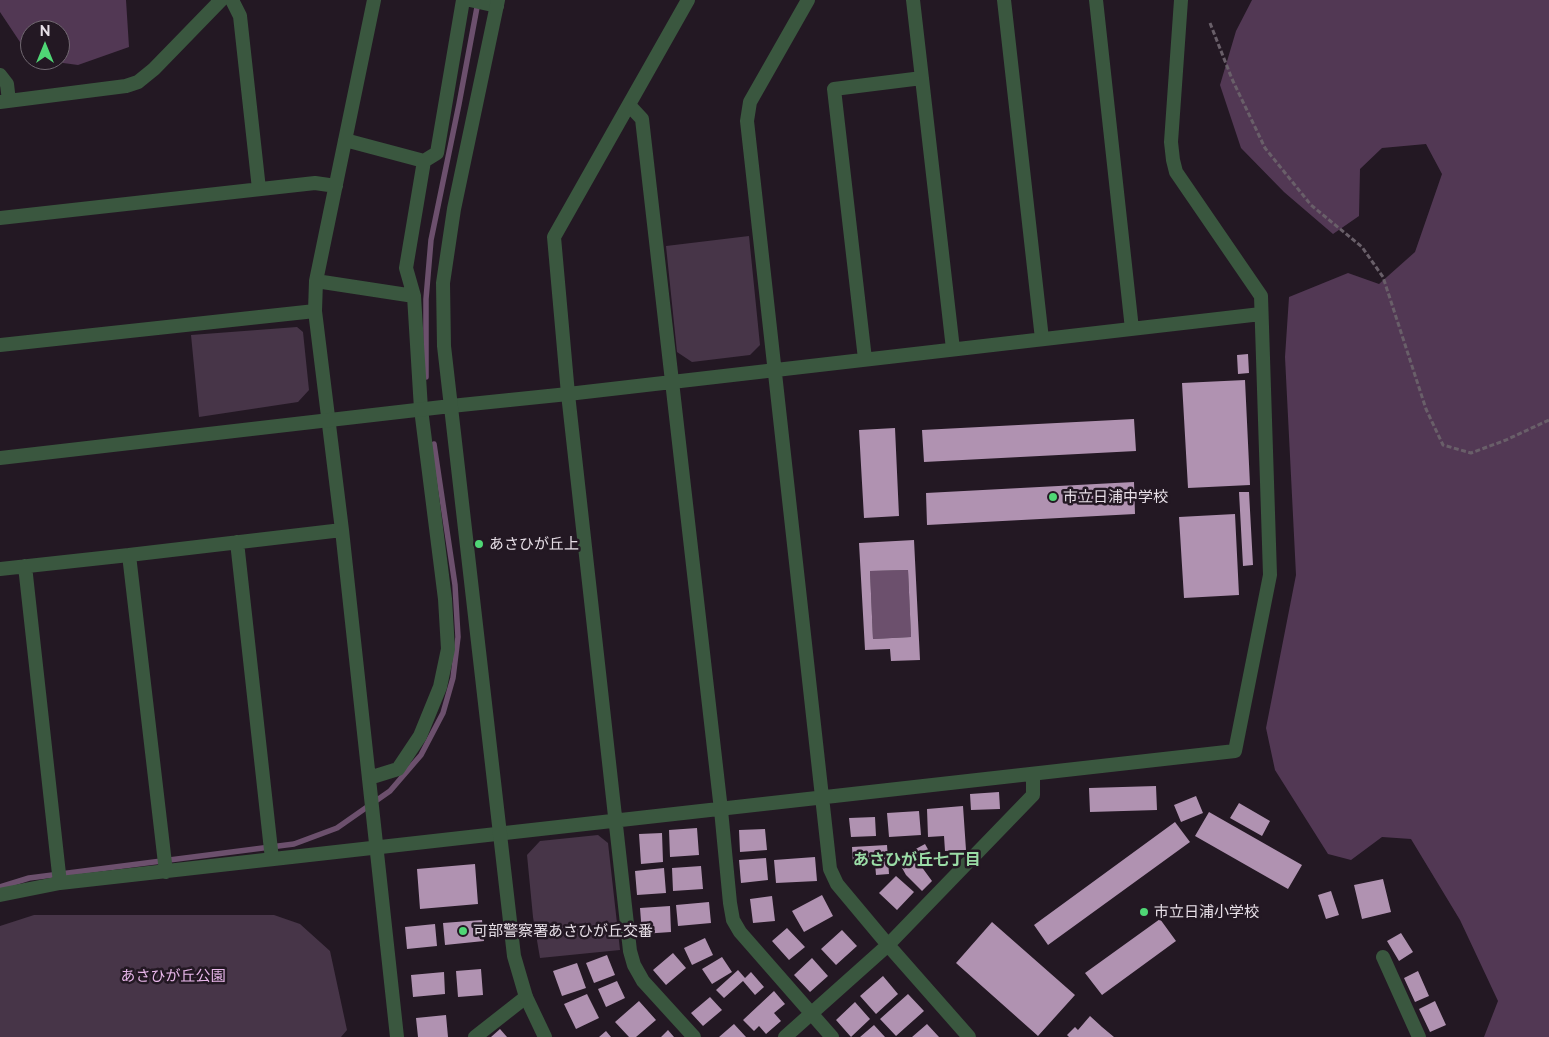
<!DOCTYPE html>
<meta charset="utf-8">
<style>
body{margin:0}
#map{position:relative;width:1549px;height:1037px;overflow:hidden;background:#231823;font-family:Raleway,sans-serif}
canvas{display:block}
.north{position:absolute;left:20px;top:20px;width:50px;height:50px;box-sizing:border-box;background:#231823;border:1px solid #716871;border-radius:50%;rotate:0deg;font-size:14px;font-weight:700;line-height:20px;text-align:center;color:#e7dfe7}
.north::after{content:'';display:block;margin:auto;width:18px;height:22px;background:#4fd675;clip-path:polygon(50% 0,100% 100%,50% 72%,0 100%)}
</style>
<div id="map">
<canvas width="1549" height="1037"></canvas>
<div class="north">N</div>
</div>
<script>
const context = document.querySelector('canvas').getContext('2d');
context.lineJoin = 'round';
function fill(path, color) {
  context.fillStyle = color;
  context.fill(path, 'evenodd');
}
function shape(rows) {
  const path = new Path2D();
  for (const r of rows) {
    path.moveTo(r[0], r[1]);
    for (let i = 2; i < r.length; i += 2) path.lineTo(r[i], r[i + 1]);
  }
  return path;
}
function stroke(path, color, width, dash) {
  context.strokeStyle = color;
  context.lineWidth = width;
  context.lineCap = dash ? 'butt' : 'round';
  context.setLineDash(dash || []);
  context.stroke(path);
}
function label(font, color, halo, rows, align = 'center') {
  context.font = font + ' Raleway,"Noto Sans JP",sans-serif';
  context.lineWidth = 5;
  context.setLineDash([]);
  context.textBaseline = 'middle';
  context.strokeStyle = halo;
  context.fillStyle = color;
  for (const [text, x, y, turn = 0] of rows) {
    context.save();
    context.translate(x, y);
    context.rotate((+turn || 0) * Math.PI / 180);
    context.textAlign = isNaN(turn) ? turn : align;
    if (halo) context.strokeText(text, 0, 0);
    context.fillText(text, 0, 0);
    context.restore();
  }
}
fill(shape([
 [749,236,760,345,750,355,692,362,677,352,666,246],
 [297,327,303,332,309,390,298,402,199,417,191,335],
 [598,835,608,843,620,950,540,958,533,917,527,855,540,841],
 [34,915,274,915,300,924,330,951,347,1030,341,1037,0,1037,0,926]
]), '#473548');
fill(shape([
 [0,0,126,0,129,47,78,65,41,60,60,60,60,30,30,30,30,57,0,12],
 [1252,0,1549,0,1549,1037,1484,1037,1498,1001,1460,920,1411,839,1382,837,1351,860,1328,854,1275,770,1266,728,1296,575,1285,357,1289,297,1348,273,1379,284,1415,252,1442,174,1426,144,1382,148,1360,169,1359,216,1333,234,1284,192,1241,148,1220,85,1236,31]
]), '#523854');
fill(shape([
 [908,570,911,637,873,639,870,571]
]), '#6c506d');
stroke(shape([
 [426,377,426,299,431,240,459,104,478,2],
 [0,887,29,878,294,844,337,828,390,791,421,755,443,713,453,678,458,637,455,585,434,444]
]), '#6c506d', 5.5);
fill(shape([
 [1248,354,1249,373,1238,374,1237,355],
 [1245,380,1250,485,1188,488,1182,383],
 [1134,419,1136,451,924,462,922,430],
 [895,428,899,516,864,518,859,430],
 [1134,482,1135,514,927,525,926,493],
 [1239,492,1249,492,1253,565,1243,566],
 [1235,514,1239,595,1184,598,1179,517],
 [914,540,920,660,891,661,890,649,865,650,859,543],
 [908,570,911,637,873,639,870,571],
 [1156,786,1157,810,1090,812,1089,788],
 [999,792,1000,809,971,810,970,794],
 [1196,796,1203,813,1181,822,1174,805],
 [1239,803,1270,821,1262,836,1230,818],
 [963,806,966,850,945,851,944,836,928,837,927,809],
 [919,811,921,835,889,837,887,813],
 [1209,812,1302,865,1288,889,1195,836],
 [875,817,876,836,851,837,849,818],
 [1175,822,1190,842,1048,945,1034,925],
 [697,828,699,855,670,857,669,830],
 [765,829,767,850,740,852,739,830],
 [662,833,663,862,641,864,639,834],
 [925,844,934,860,921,866,932,881,922,891,906,875,897,859],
 [887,845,889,874,876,875,875,863,853,864,852,847],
 [815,857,817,881,776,883,774,860],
 [766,858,768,880,741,883,739,860],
 [475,864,478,904,420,909,417,869],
 [701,866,703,889,673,891,672,868],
 [664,868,666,893,637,895,635,871],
 [896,876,914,892,897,910,879,893],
 [1383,879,1391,912,1362,919,1354,885],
 [1331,891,1339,915,1326,919,1318,895],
 [822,895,833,916,804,932,792,911],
 [772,896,775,921,753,923,750,899],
 [709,902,711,923,678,926,676,905],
 [670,906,671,932,642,934,640,908],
 [1160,919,1176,941,1102,995,1085,973],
 [482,920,484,941,445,945,443,923],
 [992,922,1075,995,1038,1036,956,963],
 [435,924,437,946,407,949,405,927],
 [787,928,805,947,789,960,772,941],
 [842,930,857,946,836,965,821,949],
 [1401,933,1413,952,1399,961,1387,941],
 [705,938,713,955,692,965,684,948],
 [673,953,686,968,666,985,653,970],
 [607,955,615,975,594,983,586,963],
 [722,957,732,972,712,984,702,969],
 [812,958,828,976,810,992,794,975],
 [577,963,586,988,562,996,553,971],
 [481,969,483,995,458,997,456,971],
 [738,970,745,978,751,972,764,987,755,995,743,981,724,998,716,990],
 [1418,971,1429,996,1415,1002,1404,978],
 [444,972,445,994,413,997,411,975],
 [883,976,898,994,876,1014,860,996],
 [617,981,625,998,606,1007,598,989],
 [774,991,785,1004,774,1013,781,1021,766,1034,759,1026,754,1031,743,1020],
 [587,994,599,1018,576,1029,564,1004],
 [908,994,924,1011,896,1036,880,1019],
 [710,997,722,1010,703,1026,691,1013],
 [639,1001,656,1020,636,1037,629,1037,615,1022],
 [1435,1001,1446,1025,1430,1032,1419,1009],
 [855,1002,870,1019,851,1037,836,1020],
 [446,1015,448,1037,418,1037,416,1018],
 [1090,1016,1102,1027,1114,1037,1069,1037,1067,1035,1075,1027,1078,1030],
 [734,1024,746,1037,719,1037],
 [927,1024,939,1037,912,1037],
 [874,1025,885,1037,860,1037],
 [500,1029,507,1037,491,1037],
 [668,1030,674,1037,661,1037],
 [606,1031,611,1037,599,1037]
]), '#b092b1');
stroke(shape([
 [1210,23,1232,79,1265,148,1311,205,1362,247,1383,277,1426,409,1443,445,1471,453,1506,440,1549,420]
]), '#695f69', 3, [5, 2.5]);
stroke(shape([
 [232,0,240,16,259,189],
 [374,0,316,281,315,311,342,530,397,1037],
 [470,0,497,6],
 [688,0,554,237,568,394,630,951,634,965,643,981,694,1037],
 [808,0,750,102,747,121,830,869,837,884,888,945,969,1037],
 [913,0,953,349],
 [1004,0,1042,339],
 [1096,0,1132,329],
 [0,75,7,84,9,101],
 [0,102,126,86,138,82,154,69,221,0],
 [629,105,642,119,721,810,730,903,733,920,740,932,832,1037],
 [345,140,424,161],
 [0,218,315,183,336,186],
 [316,281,414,296],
 [0,345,315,311],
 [865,359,834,89,922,78],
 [451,406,568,394,1261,314],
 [237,542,272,859],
 [129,555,166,872],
 [25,566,60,883],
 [0,569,129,555,342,530],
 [369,778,398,769,420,736,440,687,448,649,445,599,421,409,414,296,406,268,424,161,437,153,463,0],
 [0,895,60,883,1235,751,1270,575,1261,296,1176,172,1173,160,1171,142,1181,0],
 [1383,957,1419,1037],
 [475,1037,526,997],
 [785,1037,888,945,1033,795,1033,774]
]), '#3a573f', 14);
stroke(shape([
 [498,0,454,209,443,283,444,346,514,956,526,997,545,1037],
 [0,458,451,406]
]), '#3a573f', 14);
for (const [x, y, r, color] of [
 [1053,497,5,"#4fd675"],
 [479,544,5,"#4fd675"],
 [1144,912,5,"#4fd675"],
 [463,931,5,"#4fd675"]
]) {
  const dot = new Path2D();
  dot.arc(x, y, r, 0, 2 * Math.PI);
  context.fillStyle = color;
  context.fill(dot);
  stroke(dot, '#231823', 2);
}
label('15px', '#e7dfe7', '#231823', [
 ["市立日浦中学校",1063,497],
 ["あさひが丘上",489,544],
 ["市立日浦小学校",1154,912],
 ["可部警察署あさひが丘交番",473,931]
], 'left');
label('15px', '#e8b7ea', '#231823', [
 ["あさひが丘公園",173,976]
]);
label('bold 16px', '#9adca6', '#231823', [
 ["あさひが丘七丁目",917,860]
]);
</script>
